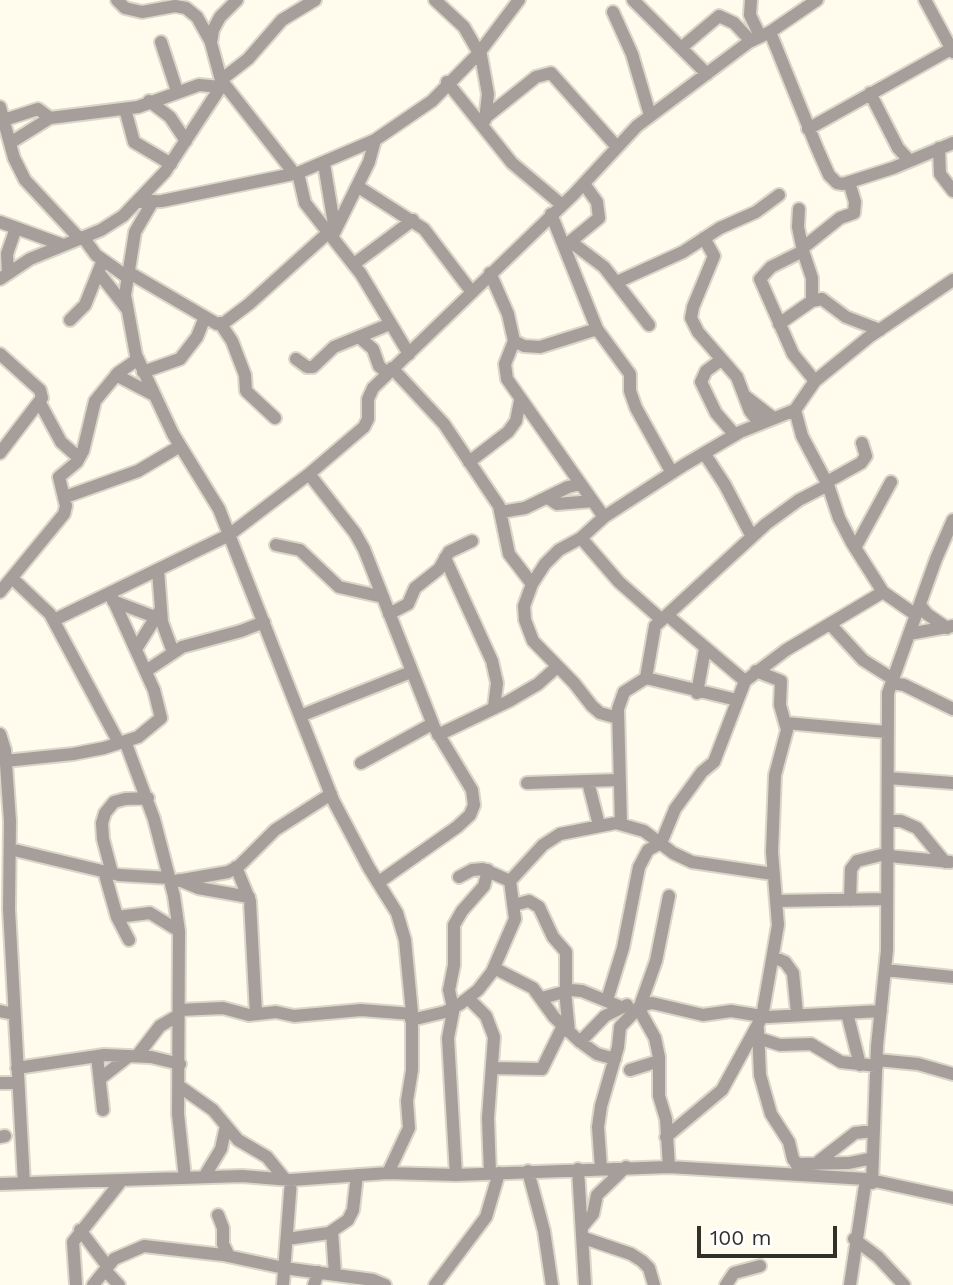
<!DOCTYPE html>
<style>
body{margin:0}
#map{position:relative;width:953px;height:1285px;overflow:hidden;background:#fffced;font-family:"Work Sans",sans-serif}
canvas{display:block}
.scale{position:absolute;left:697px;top:1226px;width:140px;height:32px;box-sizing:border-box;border:4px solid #313029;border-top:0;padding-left:9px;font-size:21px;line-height:24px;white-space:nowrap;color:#313029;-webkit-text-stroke:5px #fff;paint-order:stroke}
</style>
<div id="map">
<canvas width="953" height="1285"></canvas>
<div class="scale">100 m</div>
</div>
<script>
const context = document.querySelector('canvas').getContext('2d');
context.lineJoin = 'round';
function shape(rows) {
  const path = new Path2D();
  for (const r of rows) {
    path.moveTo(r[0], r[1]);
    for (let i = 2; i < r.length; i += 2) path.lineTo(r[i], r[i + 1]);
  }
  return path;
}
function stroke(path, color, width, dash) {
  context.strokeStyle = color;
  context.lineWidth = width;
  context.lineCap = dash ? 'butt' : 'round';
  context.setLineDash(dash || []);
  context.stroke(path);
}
const minor = shape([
 [117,0,125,8,142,12,175,6,186,8,197,17,211,42],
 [237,0,220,17,213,30,211,43,221,80,294,173],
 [435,0,464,27,479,53],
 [633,0,707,74],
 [751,0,750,15,760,36],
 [925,0,953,52],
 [613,12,632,54,650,115],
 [770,32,817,148,829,175,837,183,843,184,893,168,953,143],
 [161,42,177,91],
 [681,48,719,16,734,23,751,41],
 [480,50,488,94,485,120],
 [221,80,248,59,282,20,315,0],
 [447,82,512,163,562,205],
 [870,93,898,148,909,160],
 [149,101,170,117,186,141],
 [0,107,14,158,25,180,79,238],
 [125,109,134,142,171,164],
 [486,117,536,77,551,73,617,147],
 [4,120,38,109,50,118],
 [808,129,951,49],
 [10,143,50,118,138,107,199,85,221,87],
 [939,148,940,174,953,191],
 [324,164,335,230],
 [298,173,305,203,361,274,409,354],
 [357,186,424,229,471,291],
 [153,201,135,232,125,295,136,355,173,434,219,509,333,800,369,868,397,913,405,940,412,1013,412,1070,407,1101,409,1128,388,1173],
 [137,202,162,201,298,173,375,140,432,101,479,53,519,0],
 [799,209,798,227,803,251,771,267,760,279,793,354,815,381],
 [551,214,597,329,630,374,630,391,636,408,672,473],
 [0,222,63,245],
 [83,237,96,255,127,277],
 [332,237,369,162,375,140],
 [704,238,714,256,693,307,691,318,698,332,737,377,750,411,759,423],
 [571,242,604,267,649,325],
 [565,246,599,218,597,202,584,184],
 [804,247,840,218,854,213,855,202,849,182],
 [803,251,812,278,812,301],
 [354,264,413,220],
 [128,272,217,324,224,323,249,304,329,232],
 [8,273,7,254,16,228],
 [99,273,127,309],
 [490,273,508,314,514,341,505,364,507,379,604,517],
 [0,279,30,259,101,230,123,216,165,172,222,85],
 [617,282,683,252,720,228,756,212,779,195],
 [70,320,85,305,103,260],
 [220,323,232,341,245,375,246,391,275,418],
 [779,324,812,301,822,299,846,317,880,330],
 [359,337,373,349,379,366,387,373],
 [514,341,524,346,540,347,597,329],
 [0,354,40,390,42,398,0,453],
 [296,359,307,367,313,367,334,347,390,324],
 [721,360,706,371,701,382,716,413,735,435],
 [392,368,444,424,499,506,509,554,532,584],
 [143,372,180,359,197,337,205,317],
 [116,375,152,394],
 [745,396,772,417],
 [40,403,61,442,79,458],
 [795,410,802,436,828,485,839,518,852,543,883,592,916,615],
 [704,453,725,485,752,537],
 [469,462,508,432,516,421,520,401],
 [309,474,355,533,364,549,434,727,472,790,474,805,470,815,457,827,379,882],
 [827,482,861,463,866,456,862,443],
 [65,497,138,471,180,446],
 [548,498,557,504,593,501],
 [501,512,525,508,568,487,581,484],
 [581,538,619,582,662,620],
 [276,545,300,550,339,587,383,597],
 [855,548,891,482],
 [445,558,492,661,497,683,494,707],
 [158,570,162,622,173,652],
 [12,578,50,614,119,743],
 [0,592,64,514,66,506,59,477,77,462,83,451,95,401,118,373,138,359],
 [113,601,155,617],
 [920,605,927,614,947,628],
 [389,614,408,604,415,588,439,569,449,552,472,541],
 [667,615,745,681],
 [54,620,229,535,309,474,364,427,368,419,368,399,373,388,574,194,637,126,749,42,770,32,817,0],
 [830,624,863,660,893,679],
 [909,634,953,626],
 [136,649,161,609],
 [146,671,182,647,241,631,264,622],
 [646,678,655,626,766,524,799,500,828,485],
 [892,683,904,685,953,709],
 [697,693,705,649],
 [300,716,411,672],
 [618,718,600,713,592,706,574,683,533,641,525,620,524,606,532,584,545,564,559,550,581,538,604,517,684,465,740,432,795,410,815,381,869,337,953,280],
 [786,723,886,732],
 [0,734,5,750,10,821,9,909,24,1183],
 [438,735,509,701,538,684,557,667],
 [125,741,154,819,174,896,179,931,178,1114,185,1178],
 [5,761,73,754,104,748,138,737,161,718,154,690,111,595],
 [361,763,432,724],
 [888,778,953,783],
 [588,782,599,825],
 [527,783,618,780],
 [890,821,901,821,917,828,945,862],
 [621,824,618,709,624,692,646,678,737,700],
 [10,849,119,875,169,878],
 [889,856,950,862],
 [236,867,250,901,256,1014],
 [104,871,117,917,129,940],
 [112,873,103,839,102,823,105,813,114,802,125,799,148,798],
 [459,877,472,870,483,869,510,881,543,845,560,834,616,823,644,831,673,853,692,862,773,874],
 [179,880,198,888,249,897],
 [171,882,228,872,239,866,275,830,331,794],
 [850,900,851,869,857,861,889,853],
 [776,901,887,899],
 [514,905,529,901,539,907,553,937,566,952,566,991],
 [117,917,150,913,179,931],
 [773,957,785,962,793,973,797,1013],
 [494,968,533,988,554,1017,579,1041,597,1054,615,1059],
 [885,970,953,977],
 [565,991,569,1032],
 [468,998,486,1016,494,1037,488,1118,490,1173],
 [542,998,571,990,582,991,621,1007],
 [607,1000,623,948,639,867,648,850,661,843,675,809,702,772,714,762,745,681,786,650,883,592],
 [642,1004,641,1013,655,1038,659,1057,659,1096,666,1119,669,1167],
 [640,1006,656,961,669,896],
 [454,1007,448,1038,456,1175],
 [453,1008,449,990,454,965,454,925,462,911,484,886,488,870],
 [179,1010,223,1008,249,1015,276,1012,294,1016,361,1010,412,1014],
 [0,1011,14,1014],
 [847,1013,860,1065],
 [411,1020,445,1012,460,1004,478,990,492,972,515,919,510,881],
 [758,1029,760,1075,771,1114,789,1142,793,1159,806,1174],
 [758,1038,780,1045,811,1044,841,1062,877,1066],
 [580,1042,605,1016,627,1005],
 [97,1056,103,1110],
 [137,1056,160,1026,179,1015],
 [877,1060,918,1064,953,1074],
 [17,1068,104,1055,151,1057,180,1064],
 [492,1068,542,1069,563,1026],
 [630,1070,659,1061],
 [101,1078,129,1056],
 [0,1083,18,1083],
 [179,1086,213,1110,238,1140,267,1157,284,1178],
 [0,1137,5,1136],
 [666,1137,722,1090,762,1017,778,925,772,852,775,775,787,730,780,705,781,681,756,671],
 [819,1161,855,1133,874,1131],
 [796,1164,849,1163,873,1158],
 [601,1168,598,1127,601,1106,618,1047,620,1027,640,1006,652,1003,703,1015,731,1011,768,1017,881,1011],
 [578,1169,585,1285],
 [528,1171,544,1231,552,1285],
 [204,1177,221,1149,226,1126],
 [872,1183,877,1046,887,950,888,693,936,559,953,520],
 [0,1184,242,1176,291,1180,388,1173,456,1175,669,1167,866,1179,953,1198],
 [218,1215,223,1228,223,1244,229,1256],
 [583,1226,593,1214,597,1195,626,1167],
 [80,1230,108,1267],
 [332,1231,335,1274],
 [584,1238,631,1254,642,1261,649,1268,654,1285],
 [287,1239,329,1233,348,1220,353,1210,357,1175],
 [854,1239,878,1257,904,1285],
 [105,1270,119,1285],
 [76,1285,73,1242,122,1180],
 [93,1285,114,1259,144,1246,223,1255,284,1268,373,1280,385,1285],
 [283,1285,291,1180],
 [314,1285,318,1272],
 [435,1285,486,1217,499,1173],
 [726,1285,734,1273,760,1266],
 [850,1285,866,1179]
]);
stroke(minor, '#dad7ca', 16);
stroke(minor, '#a69e9a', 12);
</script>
